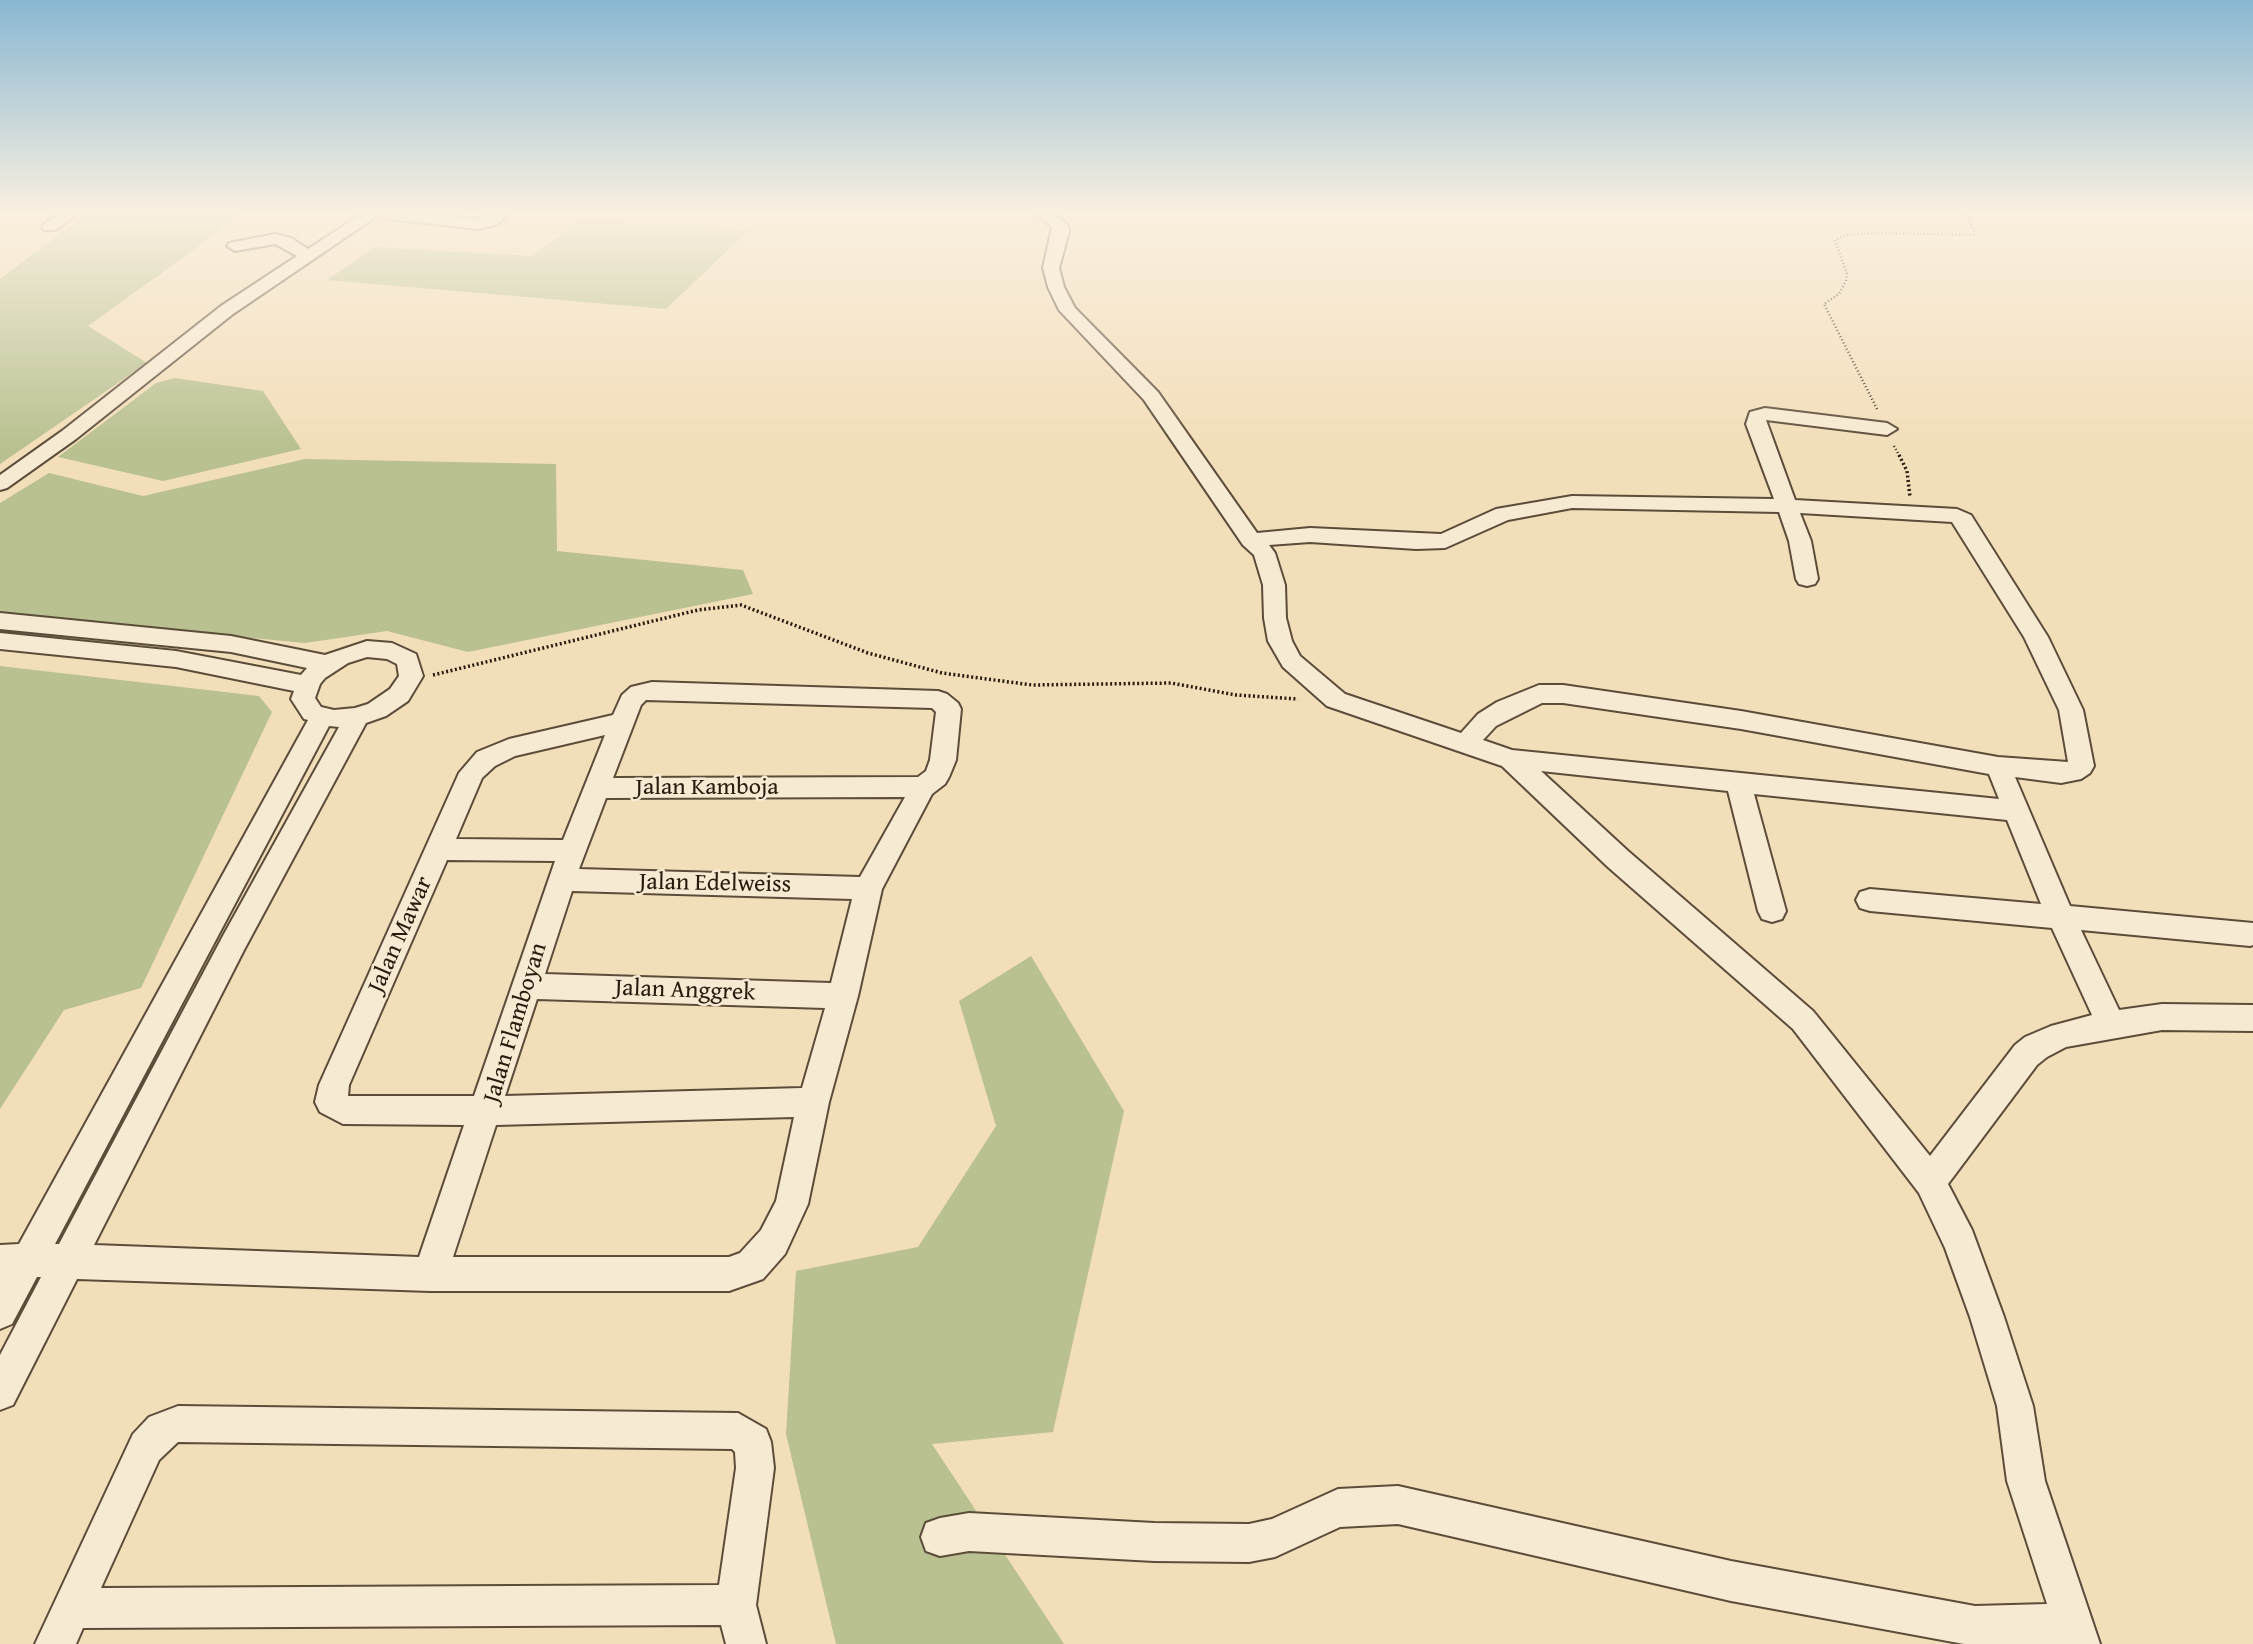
<!DOCTYPE html>
<style>
body{margin:0}
canvas{display:block;background:#f3deba}
</style>
<canvas width="2253" height="1644"></canvas>
<script>
const context = document.querySelector('canvas').getContext('2d');
context.lineJoin = 'round';
function fill(path, color) {
  context.fillStyle = color;
  context.fill(path, 'evenodd');
}
function shape(rows) {
  const path = new Path2D();
  for (const r of rows) {
    path.moveTo(r[0], r[1]);
    for (let i = 2; i < r.length; i += 2) path.lineTo(r[i], r[i + 1]);
  }
  return path;
}
function stroke(path, color, width, dash) {
  context.strokeStyle = color;
  context.lineWidth = width;
  context.lineCap = dash ? 'butt' : 'round';
  context.setLineDash(dash || []);
  context.stroke(path);
}
function label(font, color, halo, rows, align = 'center') {
  context.font = font + ' "Gentium Book Plus",serif';
  context.lineWidth = 5;
  context.setLineDash([]);
  context.textBaseline = 'middle';
  context.strokeStyle = halo;
  context.fillStyle = color;
  for (const [text, x, y, turn = 0] of rows) {
    context.save();
    context.translate(x, y);
    context.rotate((+turn || 0) * Math.PI / 180);
    context.textAlign = isNaN(turn) ? turn : align;
    if (halo) context.strokeText(text, 0, 0);
    context.fillText(text, 0, 0);
    context.restore();
  }
}
fill(shape([
 [86,214,242,215,88,326,147,363,0,464,0,279],
 [581,220,749,230,666,309,327,280,375,247,532,256],
 [175,378,263,391,301,449,163,481,58,457,156,383],
 [305,459,556,464,557,551,743,570,753,594,468,652,387,631,305,643,0,614,0,503,49,473,143,496],
 [0,666,259,696,272,712,141,988,64,1010,0,1109],
 [1031,956,1124,1111,1053,1432,932,1444,1064,1644,836,1644,786,1434,796,1271,918,1247,996,1126,959,1001]
]), '#b9c191');
const minor = shape([
 [59,214,77,214,56,230,44,230,42,227,44,224,59,214],
 [362,214,380,214,233,314,76,439,7,488,0,490,0,475,62,431,221,306,297,256,275,244,235,251,227,246,229,243,275,234,291,238,308,249,362,214],
 [380,214,428,214,478,219,492,214,504,214,506,217,496,225,478,229,388,219,380,214],
 [1036,214,1054,214,1068,225,1069,232,1059,268,1064,287,1075,308,1158,392,1257,533,1310,528,1441,534,1496,509,1572,496,1774,499,1746,424,1750,412,1765,408,1887,423,1897,429,1887,435,1766,420,1795,500,1957,509,1971,515,2048,637,2083,710,2094,766,2090,773,2081,779,2061,783,2015,777,2070,906,2253,923,2253,945,2250,946,2081,930,2119,1010,2162,1004,2253,1005,2253,1031,2162,1030,2066,1047,2047,1057,2037,1065,1948,1184,1972,1230,2004,1317,2033,1406,2045,1481,2100,1644,1964,1644,1731,1601,1398,1524,1340,1527,1275,1557,1249,1562,1154,1561,969,1551,940,1556,926,1551,921,1537,926,1523,940,1518,969,1513,1154,1523,1249,1524,1272,1519,1338,1489,1398,1486,1731,1561,1975,1606,2047,1604,2007,1481,1997,1406,1970,1317,1945,1248,1919,1193,1793,1029,1608,867,1502,766,1327,706,1283,667,1268,641,1264,618,1263,585,1254,555,1243,545,1144,400,1059,310,1048,287,1043,268,1052,227,1036,214],
 [1572,508,1779,512,1789,541,1796,579,1799,584,1807,586,1815,584,1818,579,1811,541,1800,513,1952,522,2024,637,2059,710,2068,762,1998,757,1741,711,1563,685,1539,685,1497,702,1478,714,1461,733,1345,694,1300,656,1292,641,1286,618,1285,585,1275,553,1269,545,1310,542,1416,549,1445,548,1508,520,1572,508],
 [1542,703,1563,703,1741,729,1989,774,1999,799,1512,750,1483,740,1496,726,1542,703],
 [1541,771,1728,791,1758,911,1762,919,1772,922,1782,919,1786,911,1754,794,2007,820,2041,904,1870,889,1860,892,1856,900,1860,908,1870,911,2052,928,2092,1015,2051,1026,2025,1037,2015,1045,1930,1156,1813,1011,1628,851,1541,771],
 [0,613,231,636,325,655,367,641,392,643,416,654,423,676,408,701,386,716,366,723,244,950,94,1245,419,1257,464,1125,343,1124,320,1112,315,1102,319,1085,459,773,477,752,509,739,613,715,622,695,631,687,652,682,938,691,947,694,958,703,961,709,956,760,949,777,945,784,932,794,882,889,858,996,829,1102,808,1204,785,1254,763,1279,729,1291,430,1291,77,1279,13,1405,0,1410,0,1355,41,1277,37,1277,12,1324,0,1329,0,1245,19,1244,308,720,304,719,291,699,294,691,176,667,0,649,0,633,176,651,301,675,307,668,231,652,0,629,0,613],
 [367,657,387,659,397,664,399,676,390,689,368,704,355,708,334,710,321,707,315,698,320,684,325,678,348,663,367,657],
 [646,700,932,708,936,712,930,760,926,771,918,777,613,778,641,705,646,700],
 [329,726,339,727,224,934,59,1244,55,1244,329,726],
 [605,735,563,840,456,839,482,778,495,766,515,756,605,735],
 [905,797,860,877,579,869,606,798,905,797],
 [447,860,555,861,474,1096,348,1096,349,1085,447,860],
 [572,891,852,899,831,983,545,974,572,891],
 [537,999,825,1008,802,1088,505,1096,537,999],
 [794,1117,776,1201,761,1230,740,1253,729,1257,453,1257,496,1125,794,1117],
 [178,1406,738,1413,766,1429,771,1442,774,1468,756,1605,766,1644,726,1644,721,1625,83,1628,76,1644,35,1644,133,1434,149,1417,178,1406],
 [178,1442,732,1449,735,1452,736,1468,719,1585,101,1588,159,1460,178,1442]
]);
stroke(minor, '#5c4c3a', 4);
stroke(shape([
 [1877,409,1824,304,1839,294,1846,281,1847,274,1835,240,1847,235,1877,233,1976,235,1966,214],
 [1894,446,1900,457]
]), '#2a1b0f', 2.5, [1, 2.5]);
stroke(shape([
 [1899,455,1907,471,1910,497],
 [433,675,698,610,741,605,868,653,942,673,1032,685,1171,683,1236,695,1298,699]
]), '#2a1b0f', 3.5, [2, 2.5]);
fill(minor, '#f7ead2');
const sky = context.createLinearGradient(0, 0, 0, 444);
sky.addColorStop(0, '#89b7d2');
sky.addColorStop(0.48, '#faf0e0');
sky.addColorStop(1, '#faf0e000');
context.fillStyle = sky;
context.fillRect(0, 0, 2253, 444);
label('24px', '#2a1b0f', '#f7ead2', [
 ["Jalan Kamboja",707,788],
 ["Jalan Edelweiss",715,884,1],
 ["Jalan Mawar",401,935,-66],
 ["Jalan Anggrek",685,991,2],
 ["Jalan Flamboyan",516,1023,-73]
]);
</script>
